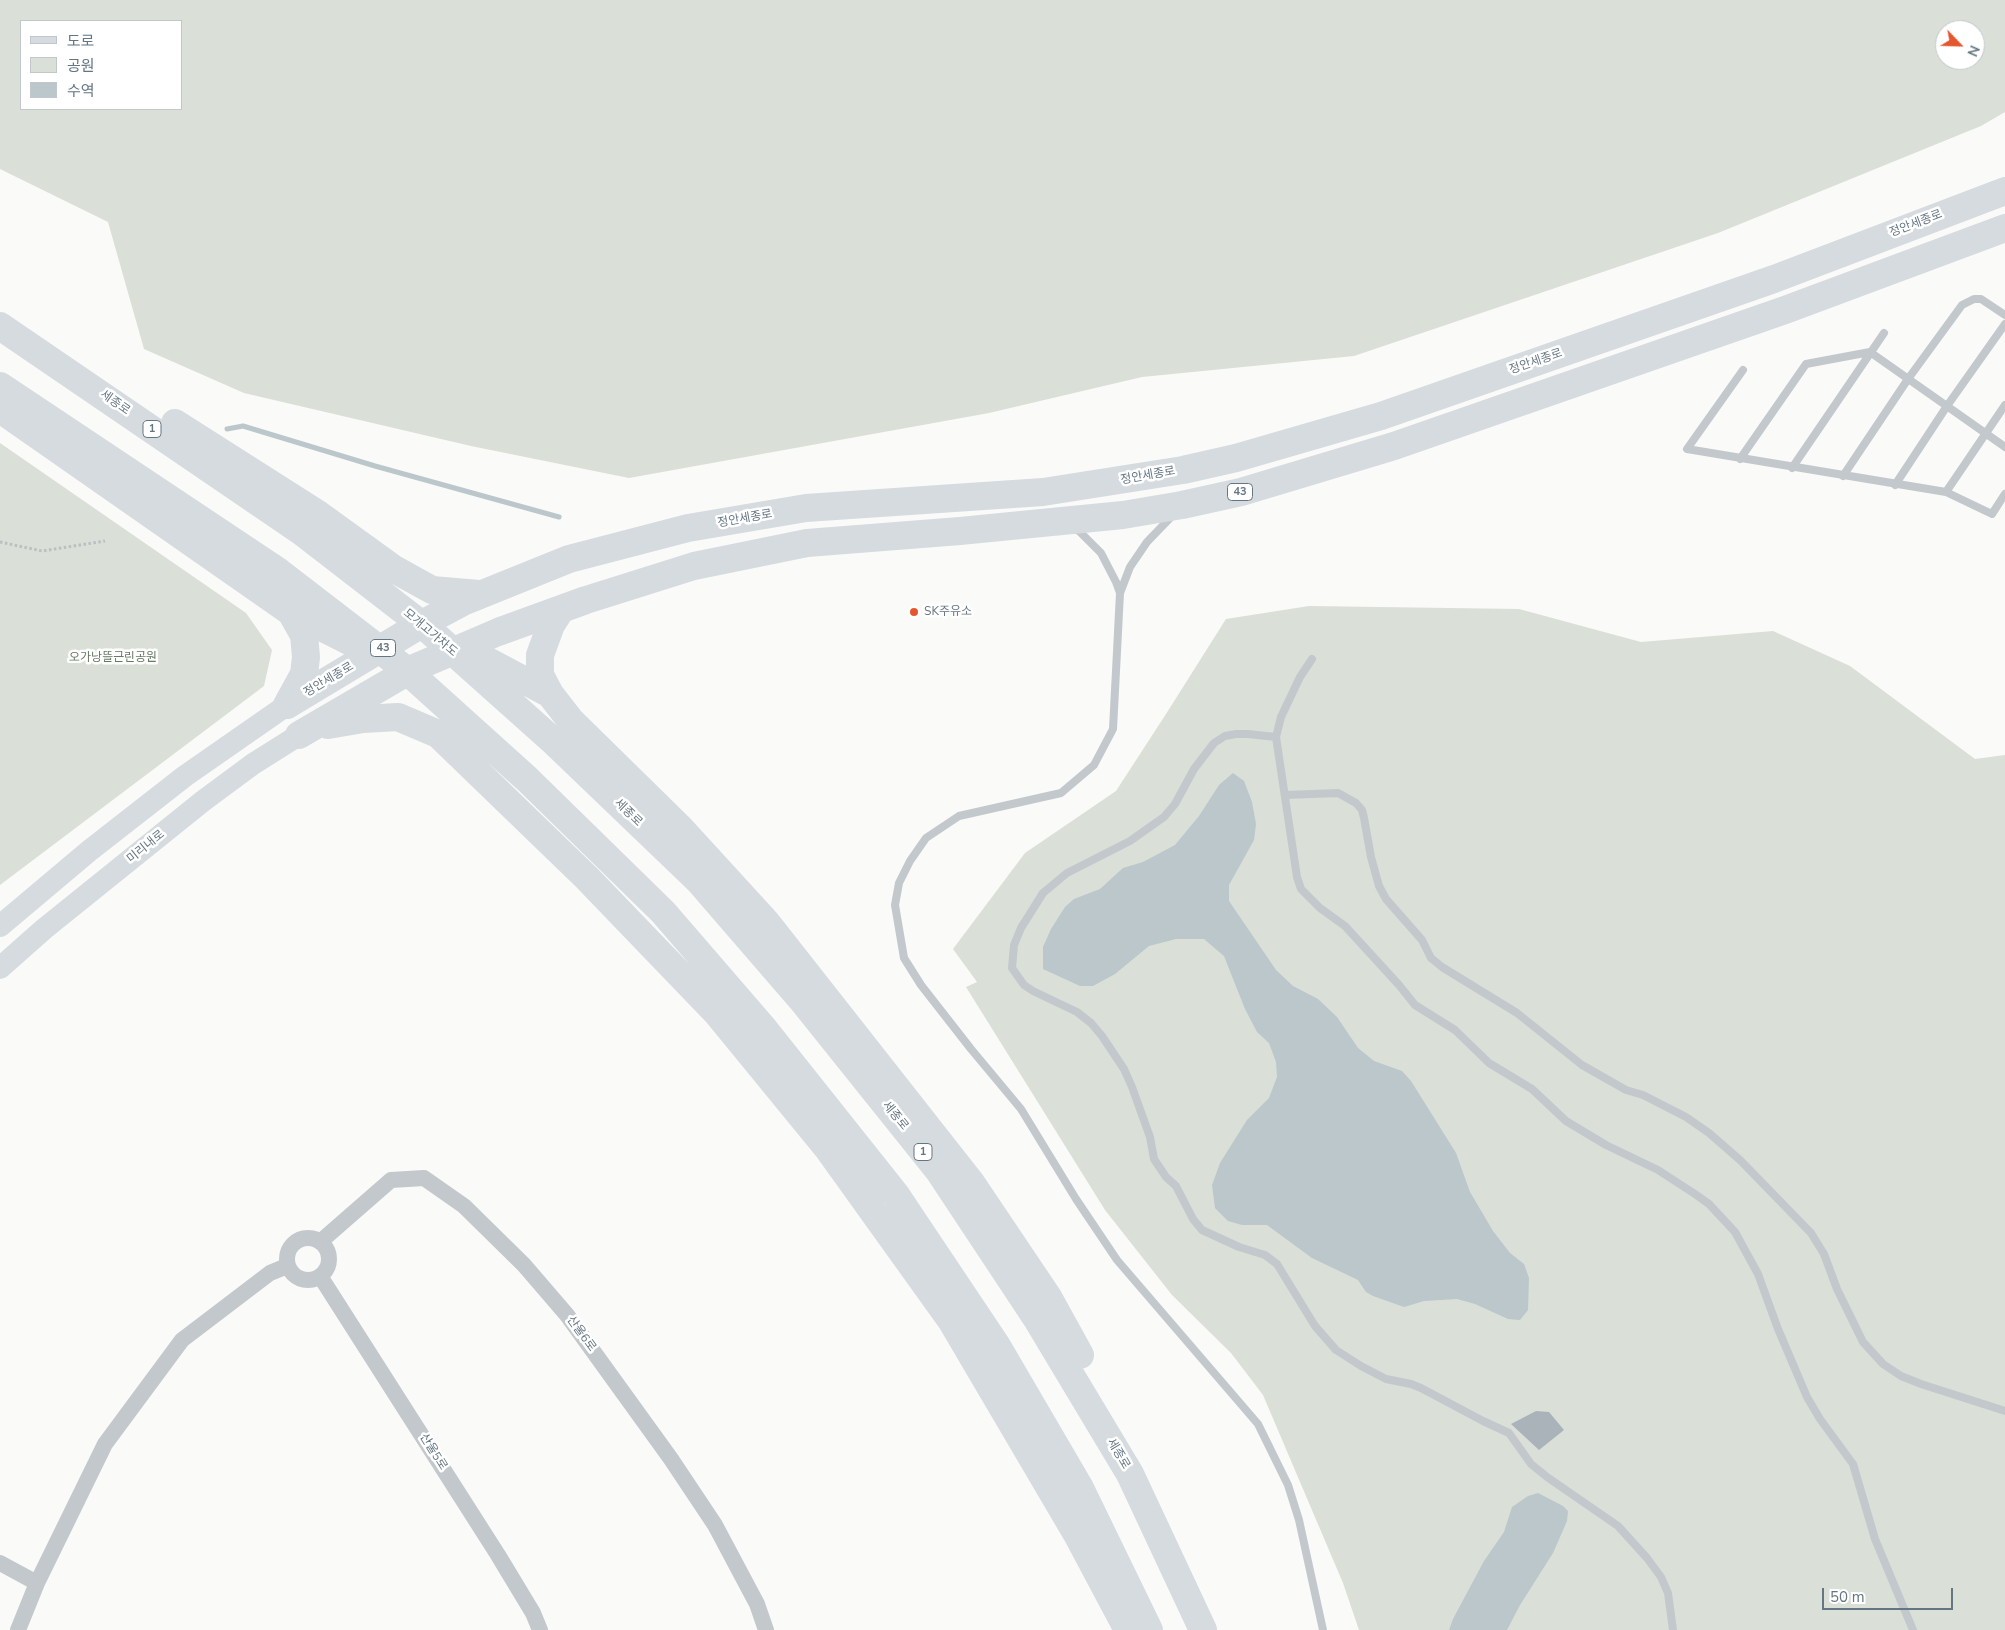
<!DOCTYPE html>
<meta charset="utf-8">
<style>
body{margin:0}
#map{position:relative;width:2005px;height:1630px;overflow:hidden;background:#fafaf8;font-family:"Nunito Sans","Noto Sans KR",sans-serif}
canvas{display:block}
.legend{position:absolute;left:20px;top:20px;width:162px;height:90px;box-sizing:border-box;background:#fff;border:1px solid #c1c8cd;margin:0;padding:6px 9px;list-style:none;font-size:15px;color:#657683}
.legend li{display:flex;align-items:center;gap:10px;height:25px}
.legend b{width:25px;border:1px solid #c1c8cd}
.north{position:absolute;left:1935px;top:20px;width:50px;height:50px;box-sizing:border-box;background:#fff;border:1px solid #c1c8cd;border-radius:50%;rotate:114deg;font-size:14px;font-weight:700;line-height:20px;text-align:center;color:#657683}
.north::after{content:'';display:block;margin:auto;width:18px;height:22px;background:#e4572e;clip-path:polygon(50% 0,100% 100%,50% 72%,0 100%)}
.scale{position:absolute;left:1822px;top:1588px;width:131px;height:22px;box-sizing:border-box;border:2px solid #657683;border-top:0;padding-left:6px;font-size:15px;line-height:18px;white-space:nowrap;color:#657683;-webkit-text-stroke:4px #fff;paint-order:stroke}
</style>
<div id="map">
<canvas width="2005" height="1630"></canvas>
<ul class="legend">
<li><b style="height:6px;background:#d6dbdf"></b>도로</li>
<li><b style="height:14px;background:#dadfd7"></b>공원</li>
<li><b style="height:14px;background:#bbc7cb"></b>수역</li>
</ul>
<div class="north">N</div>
<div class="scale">50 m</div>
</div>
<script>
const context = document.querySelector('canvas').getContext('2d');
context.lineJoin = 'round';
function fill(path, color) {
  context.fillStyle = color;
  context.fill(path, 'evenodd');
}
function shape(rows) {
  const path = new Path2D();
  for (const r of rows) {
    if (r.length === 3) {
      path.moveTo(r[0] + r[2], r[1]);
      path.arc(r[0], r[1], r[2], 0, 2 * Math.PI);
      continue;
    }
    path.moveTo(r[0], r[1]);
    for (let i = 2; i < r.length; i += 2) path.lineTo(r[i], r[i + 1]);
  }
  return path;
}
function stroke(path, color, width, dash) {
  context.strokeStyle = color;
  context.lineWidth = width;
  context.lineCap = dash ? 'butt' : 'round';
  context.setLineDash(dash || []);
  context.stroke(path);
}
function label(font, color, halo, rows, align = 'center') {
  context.font = font + ' "Nunito Sans","Noto Sans KR",sans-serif';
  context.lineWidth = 5;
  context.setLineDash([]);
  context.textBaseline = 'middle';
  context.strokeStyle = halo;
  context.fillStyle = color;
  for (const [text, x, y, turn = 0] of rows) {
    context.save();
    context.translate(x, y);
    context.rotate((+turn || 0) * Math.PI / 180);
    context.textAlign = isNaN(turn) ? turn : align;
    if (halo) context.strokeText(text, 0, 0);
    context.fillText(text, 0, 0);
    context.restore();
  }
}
fill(shape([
 [0,0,2005,0,2005,112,1981,126,1718,233,1354,356,1142,377,989,413,629,478,471,446,244,393,144,349,108,222,0,169],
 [181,21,181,109,21,109,21,21],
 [1945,30,1975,30,1975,60,1945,60],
 [0,443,246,613,272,650,264,686,0,885],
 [1309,606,1519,609,1641,642,1773,631,1850,666,1975,759,2005,755,2005,1630,1359,1630,1343,1583,1263,1395,1231,1353,1172,1295,1105,1210,966,987,977,982,953,949,1025,853,1116,791,1166,714,1226,619]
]), '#dadfd7');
fill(shape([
 [1233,773,1244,781,1252,802,1256,824,1254,840,1229,885,1229,901,1276,970,1293,986,1318,999,1337,1017,1358,1048,1374,1061,1402,1071,1411,1081,1456,1153,1470,1192,1493,1231,1510,1253,1524,1264,1529,1278,1528,1310,1520,1320,1508,1319,1475,1304,1457,1299,1424,1301,1404,1307,1373,1296,1366,1292,1358,1280,1312,1258,1267,1225,1242,1225,1228,1221,1215,1208,1212,1185,1220,1163,1247,1120,1269,1098,1277,1077,1276,1062,1269,1043,1257,1032,1245,1009,1224,956,1204,939,1176,939,1149,946,1115,974,1093,986,1080,986,1043,969,1043,947,1051,929,1065,907,1074,899,1100,889,1123,868,1143,862,1175,845,1199,816,1219,785],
 [1538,1493,1563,1506,1568,1511,1567,1521,1553,1553,1520,1605,1507,1630,1449,1630,1453,1619,1484,1561,1504,1532,1512,1507,1528,1496]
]), '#bbc7cb');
stroke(shape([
 [227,429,243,426,375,466,559,517]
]), '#bbc7cb', 5);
fill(shape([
 [1536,1411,1549,1412,1564,1430,1539,1450,1511,1424]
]), '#aab3b9');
stroke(shape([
 [0,542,42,551,105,541]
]), '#bbbfc2', 3, [2.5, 2.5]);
stroke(shape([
 [1743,370,1687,449,1946,492,1992,514,2005,494],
 [1740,459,1806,364,1870,352,2005,447],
 [1792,468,1884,333],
 [1843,476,1908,379,1962,305,1974,299,1981,299,2005,315],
 [1895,485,1947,406,2005,324],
 [1946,492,2005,405],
 [1173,515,1147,542,1130,567,1120,593,1113,729,1094,765,1061,793,959,816,926,838,910,861,899,883,895,905,904,958,921,985,971,1049,1021,1109,1076,1199,1117,1260,1258,1424,1288,1485,1299,1520,1323,1630],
 [1072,528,1079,531,1101,553,1116,582,1120,593],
 [1312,659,1300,677,1281,717,1276,737,1297,877,1301,889,1320,908,1345,926,1399,985,1415,1005,1455,1030,1489,1063,1532,1089,1566,1121,1606,1145,1658,1170,1695,1194,1709,1204,1735,1232,1758,1274,1778,1329,1807,1397,1820,1419,1853,1464,1875,1539,1913,1630],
 [1276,737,1248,734,1236,734,1225,736,1214,743,1194,769,1175,804,1164,817,1130,841,1067,873,1043,893,1021,928,1014,945,1012,968,1024,985,1033,991,1077,1012,1091,1023,1102,1036,1124,1069,1132,1087,1150,1137,1154,1159,1166,1177,1176,1186,1193,1219,1202,1230,1239,1247,1265,1255,1277,1264,1315,1326,1336,1350,1361,1366,1386,1379,1411,1384,1421,1388,1483,1421,1509,1433,1531,1464,1547,1477,1618,1526,1647,1558,1661,1577,1668,1593,1673,1630],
 [1286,795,1338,793,1356,803,1362,810,1364,818,1371,857,1379,886,1386,899,1422,940,1431,958,1442,967,1517,1013,1582,1065,1626,1090,1643,1095,1686,1117,1709,1133,1740,1160,1811,1233,1824,1254,1837,1289,1863,1342,1883,1364,1901,1376,1921,1384,2005,1411]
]), '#c3c8cc', 8);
stroke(shape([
 [308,1259,21],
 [320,1242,391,1180,424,1178,464,1206,524,1265,567,1315,671,1459,715,1525,757,1604,766,1630],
 [320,1276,498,1555,533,1613,540,1630],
 [0,1563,37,1583,18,1630],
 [37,1583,105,1444,182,1340,270,1273,287,1266]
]), '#c3c8cc', 16);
stroke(shape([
 [0,926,89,851,185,776,287,705],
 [0,968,44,929,203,801,253,764,299,735]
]), '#d6dbdf', 22);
stroke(shape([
 [0,326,302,532,430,631,552,740,700,882,802,1000,939,1171,1037,1319,1130,1474,1203,1630],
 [0,386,279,572,405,669,527,779,663,912,764,1029,896,1195,997,1346,1080,1488,1149,1630],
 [0,409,291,612,355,644],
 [175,423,318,514,394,569,432,590,479,594],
 [561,609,551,625,540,655,540,675,550,694,571,721,680,828,766,922,972,1184,1048,1297,1080,1355],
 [464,655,486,660,550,694],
 [287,705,420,625,465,601,569,559,688,528,806,508,1043,492,1183,470,1236,458,1381,416,1774,279,2005,191],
 [287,705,304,674,306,657,304,635,291,612],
 [328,725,363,719,398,717,438,734,587,878,716,1012,829,1150,951,1320,1078,1536,1128,1630],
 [299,735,414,668,498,632,586,600,694,566,807,543,960,531,1123,515,1182,505,1241,492,1394,446,1785,310,2005,228]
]), '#d6dbdf', 28);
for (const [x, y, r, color] of [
 [914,612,5,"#e4572e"]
]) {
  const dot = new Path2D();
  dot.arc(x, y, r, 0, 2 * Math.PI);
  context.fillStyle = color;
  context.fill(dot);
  stroke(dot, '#fff', 2);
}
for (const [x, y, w] of [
 [152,429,18],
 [1240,492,25],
 [383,648,25],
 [923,1152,18]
]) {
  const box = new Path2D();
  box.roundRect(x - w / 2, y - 8.5, w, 17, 4);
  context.fillStyle = '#fff';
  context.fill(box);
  stroke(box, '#657683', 1);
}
label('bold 11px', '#657683', null, [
 ["1",152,429],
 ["43",1240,492],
 ["43",383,648],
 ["1",923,1152]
]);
label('12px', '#657683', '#fff', [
 ["정안세종로",1916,224,-21],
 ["정안세종로",1536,362,-19],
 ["세종로",115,403,35],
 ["정안세종로",1148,476,-10],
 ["정안세종로",745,519,-10],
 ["모개고가차도",430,633,40],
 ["정안세종로",329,680,-31],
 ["세종로",628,813,44],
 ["미리내로",146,847,-39],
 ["세종로",895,1116,51],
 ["산울6로",581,1334,54],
 ["산울5로",433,1452,58],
 ["세종로",1118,1454,59]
]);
label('12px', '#657683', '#fff', [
 ["SK주유소",924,612]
], 'left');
label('12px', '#687a64', '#fff', [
 ["오가낭뜰근린공원",113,658]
]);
</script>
